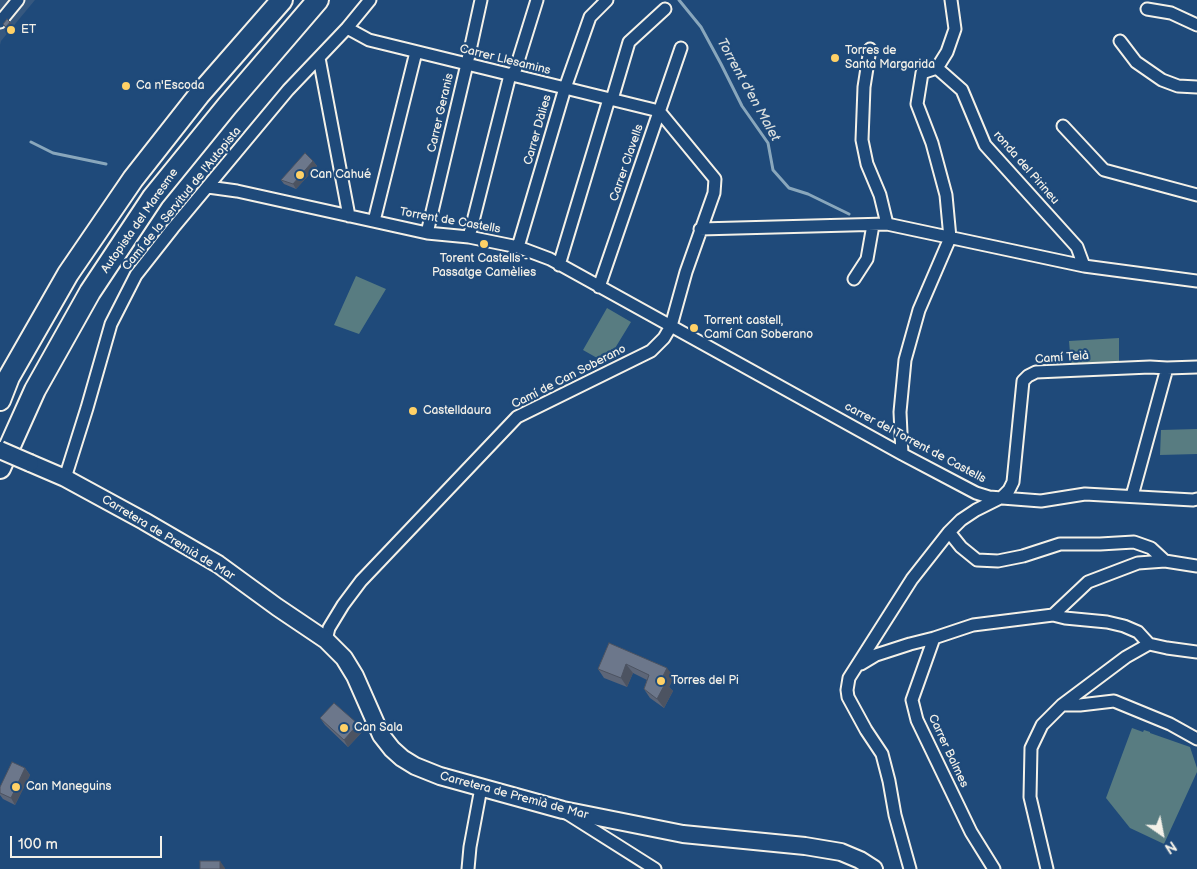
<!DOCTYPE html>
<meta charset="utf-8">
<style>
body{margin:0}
#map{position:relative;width:1197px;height:869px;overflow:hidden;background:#1f4a7a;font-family:"Balsamiq Sans",sans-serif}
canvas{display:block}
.north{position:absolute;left:1137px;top:809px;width:50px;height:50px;-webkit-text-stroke:4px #1f4a7a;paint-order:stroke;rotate:147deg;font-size:14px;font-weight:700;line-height:20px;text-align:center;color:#f4f1e8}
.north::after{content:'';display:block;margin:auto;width:18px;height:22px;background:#f4f1e8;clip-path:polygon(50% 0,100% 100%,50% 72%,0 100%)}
.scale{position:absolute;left:10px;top:836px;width:152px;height:22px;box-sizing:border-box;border:2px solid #f4f1e8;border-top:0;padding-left:6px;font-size:15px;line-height:18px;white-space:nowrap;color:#f4f1e8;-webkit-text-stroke:4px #1f4a7a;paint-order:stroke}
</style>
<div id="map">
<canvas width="1197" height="869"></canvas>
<div class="north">N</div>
<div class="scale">100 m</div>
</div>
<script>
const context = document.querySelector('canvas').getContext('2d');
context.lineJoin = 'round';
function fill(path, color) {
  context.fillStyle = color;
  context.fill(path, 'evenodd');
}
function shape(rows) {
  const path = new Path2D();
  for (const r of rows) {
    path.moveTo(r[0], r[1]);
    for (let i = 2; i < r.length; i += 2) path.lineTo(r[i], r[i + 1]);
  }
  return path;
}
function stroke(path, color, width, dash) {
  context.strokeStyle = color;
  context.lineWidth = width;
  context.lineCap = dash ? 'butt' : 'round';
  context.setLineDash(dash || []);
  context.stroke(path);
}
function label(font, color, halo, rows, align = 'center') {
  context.font = font + ' "Balsamiq Sans",sans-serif';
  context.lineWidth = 4.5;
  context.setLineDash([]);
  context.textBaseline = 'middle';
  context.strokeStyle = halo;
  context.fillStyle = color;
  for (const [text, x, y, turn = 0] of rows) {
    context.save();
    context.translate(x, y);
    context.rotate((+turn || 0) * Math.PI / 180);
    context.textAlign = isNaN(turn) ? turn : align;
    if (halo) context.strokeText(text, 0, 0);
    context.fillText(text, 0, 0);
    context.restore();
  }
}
fill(shape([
 [0,0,35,0,1,41,0,45]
]), '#36587f');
fill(shape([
 [356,276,386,289,359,334,334,325],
 [607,308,631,322,606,363,583,350],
 [1119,338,1119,363,1071,365,1069,341],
 [1197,429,1197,454,1160,455,1161,430],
 [1132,728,1143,732,1144,730,1150,732,1150,733,1190,747,1197,768,1197,772,1164,844,1130,828,1106,798]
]), '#587c81');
stroke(shape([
 [679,0,701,27,721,64,742,106,768,143,773,170,789,188,808,194,849,214],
 [31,142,53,153,106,164]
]), '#89a7bc', 3);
const street = shape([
 [1147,9,1171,13,1197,25],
 [0,22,18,0],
 [347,28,369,40,659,111],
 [1120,41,1136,62,1162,80,1178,86,1197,87],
 [870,49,864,87,862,140,867,164,880,195,887,224],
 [319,58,349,216],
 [937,68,947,52,955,29,951,0],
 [1063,126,1104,170,1197,195],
 [208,187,237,191,427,233,469,237,518,247,550,259,902,454,976,493,989,497,1041,501,1085,494,1193,500,1197,499],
 [374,221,416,52],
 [700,229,887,224,1084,266,1197,281],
 [427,233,467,64,481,0],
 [469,237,510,75,515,71,537,0],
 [518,247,565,88,590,17,607,0],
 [559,265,609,99,613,96,629,42,665,9],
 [854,279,867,259,873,225],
 [599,287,681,48],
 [902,454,900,412,905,360,919,310,950,238,946,195,932,143,917,104,922,73,937,68,962,90,985,145,1077,247,1084,266],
 [65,478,87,408,111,324,136,275,173,228,288,90,347,28,370,0],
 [1132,496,1167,368],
 [949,532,961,547,977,560,998,561,1023,556,1060,544,1100,544,1134,542,1151,548,1165,561],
 [1053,615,1065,618,1107,622,1124,626,1138,632,1149,644],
 [934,638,912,700,917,720,971,832,994,869],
 [326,640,329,628,343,605,361,581,517,417,651,351,664,338,671,326,686,272,714,193,715,179,659,111],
 [1149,644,1167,648,1197,652],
 [861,664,876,655,910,644,934,638,973,625,1053,615,1088,582,1138,563,1165,561,1197,566],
 [1062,705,1080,705,1114,701,1170,724,1197,739],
 [568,814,655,869],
 [468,869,470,847,481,788],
 [910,869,895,815,889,781,882,754,866,730,848,697,847,690,849,678,912,579,949,532,961,520,976,510,1002,497,1009,490,1013,482,1023,381,1028,376,1036,372,1150,367,1167,368,1197,367],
 [1047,869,1030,797,1031,748,1042,725,1062,705,1126,657,1149,644]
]);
const secondary = shape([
 [30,463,65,478,144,521,218,564,277,607,326,640,344,658,355,676,381,735,392,749,402,758,415,766,440,776,563,810,683,834,805,846,841,852,860,860,874,869]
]);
const highway = shape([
 [0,400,9,377,68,274,133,179,199,95,282,0],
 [0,468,35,390,90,292,153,197,227,106,318,0]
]);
stroke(street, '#f4f1e8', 15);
stroke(secondary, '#f4f1e8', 20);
stroke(highway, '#f4f1e8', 24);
stroke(street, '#1f4a7a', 11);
stroke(secondary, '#1f4a7a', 16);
stroke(highway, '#1f4a7a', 20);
const secondaryBridge = shape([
 [0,450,30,463]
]);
stroke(secondaryBridge, '#f4f1e8', 20, []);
stroke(secondaryBridge, '#1f4a7a', 16);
fill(shape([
 [10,22,15,29,11,34,7,31,3,24],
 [313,161,317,166,296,189,284,184,281,180],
 [609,643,674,677,669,687,673,691,664,708,650,698,644,689,647,680,633,673,627,687,604,678,598,669],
 [320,718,363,731,348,747,325,725],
 [25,768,30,775,15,805,3,799,0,795,0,793]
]), '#5d6678');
fill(shape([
 [10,22,15,29,11,34,6,27],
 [313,161,317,166,296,189,293,184],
 [626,664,633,673,627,687,621,678],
 [667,668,674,677,669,687,673,691,664,708,657,699,661,680],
 [358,724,363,731,348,747,344,740],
 [25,768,30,775,15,805,11,798],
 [220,861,225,868,225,869,220,869]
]), '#4c5361');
const building = shape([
 [7,19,10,22,6,27,3,24,7,19],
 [305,153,313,161,293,184,281,180,305,153],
 [609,643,667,668,661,680,666,682,657,699,644,689,649,675,626,664,621,678,598,669,609,643],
 [334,703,358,724,344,740,320,718,334,703],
 [12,762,25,768,11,798,0,793,0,787,12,762],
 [200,861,220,861,220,869,200,869,200,861]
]);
fill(building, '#6c778b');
stroke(building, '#4c5361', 1);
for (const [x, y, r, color] of [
 [11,30,5,"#ffd166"],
 [835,58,5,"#ffd166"],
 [126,86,5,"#ffd166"],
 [300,175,5,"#ffd166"],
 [484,244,5,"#ffd166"],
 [694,328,5,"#ffd166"],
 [413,411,5,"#ffd166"],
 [661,681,5,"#ffd166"],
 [344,728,5,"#ffd166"],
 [16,787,5,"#ffd166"]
]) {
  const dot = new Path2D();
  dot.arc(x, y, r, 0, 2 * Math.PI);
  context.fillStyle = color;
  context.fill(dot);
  stroke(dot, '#1f4a7a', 2);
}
label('12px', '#f4f1e8', '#1f4a7a', [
 ["ET",21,30],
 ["Torres de",845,51],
 ["Santa Margarida",845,65],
 ["Ca n'Escoda",136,86],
 ["Can Cahué",310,175],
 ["Torent Castells -",484,259,"center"],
 ["Passatge Camèlies",484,273,"center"],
 ["Torrent castell,",704,321],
 ["Camí Can Soberano",704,335],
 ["Castelldaura",423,411],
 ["Torres del Pi",671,681],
 ["Can Sala",354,728],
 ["Can Maneguins",26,787]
], 'left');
label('12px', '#f4f1e8', '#1f4a7a', [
 ["Carrer Llesamins",505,60,14],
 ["Carrer Geranis",441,113,-77],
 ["Carrer Dàlies",538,130,-74],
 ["Carrer Clavells",627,163,-71],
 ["ronda del Pirineu",1026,168,49],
 ["Camí de la Servitud de l'Autopista",182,199,-51],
 ["Autopista del Maresme",140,221,-55],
 ["Torrent de Castells",450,221,10],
 ["Camí Teià",1062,358,-4],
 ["Camí de Can Soberano",569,377,-27],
 ["carrer del Torrent de Castells",915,443,28],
 ["Carretera de Premià de Mar",168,538,31],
 ["Carrer Balmes",948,751,65],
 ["Carretera de Premià de Mar",514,796,15]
]);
label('italic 14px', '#d9dedd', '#1f4a7a', [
 ["Torrent d'en Malet",748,90,61]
]);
</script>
